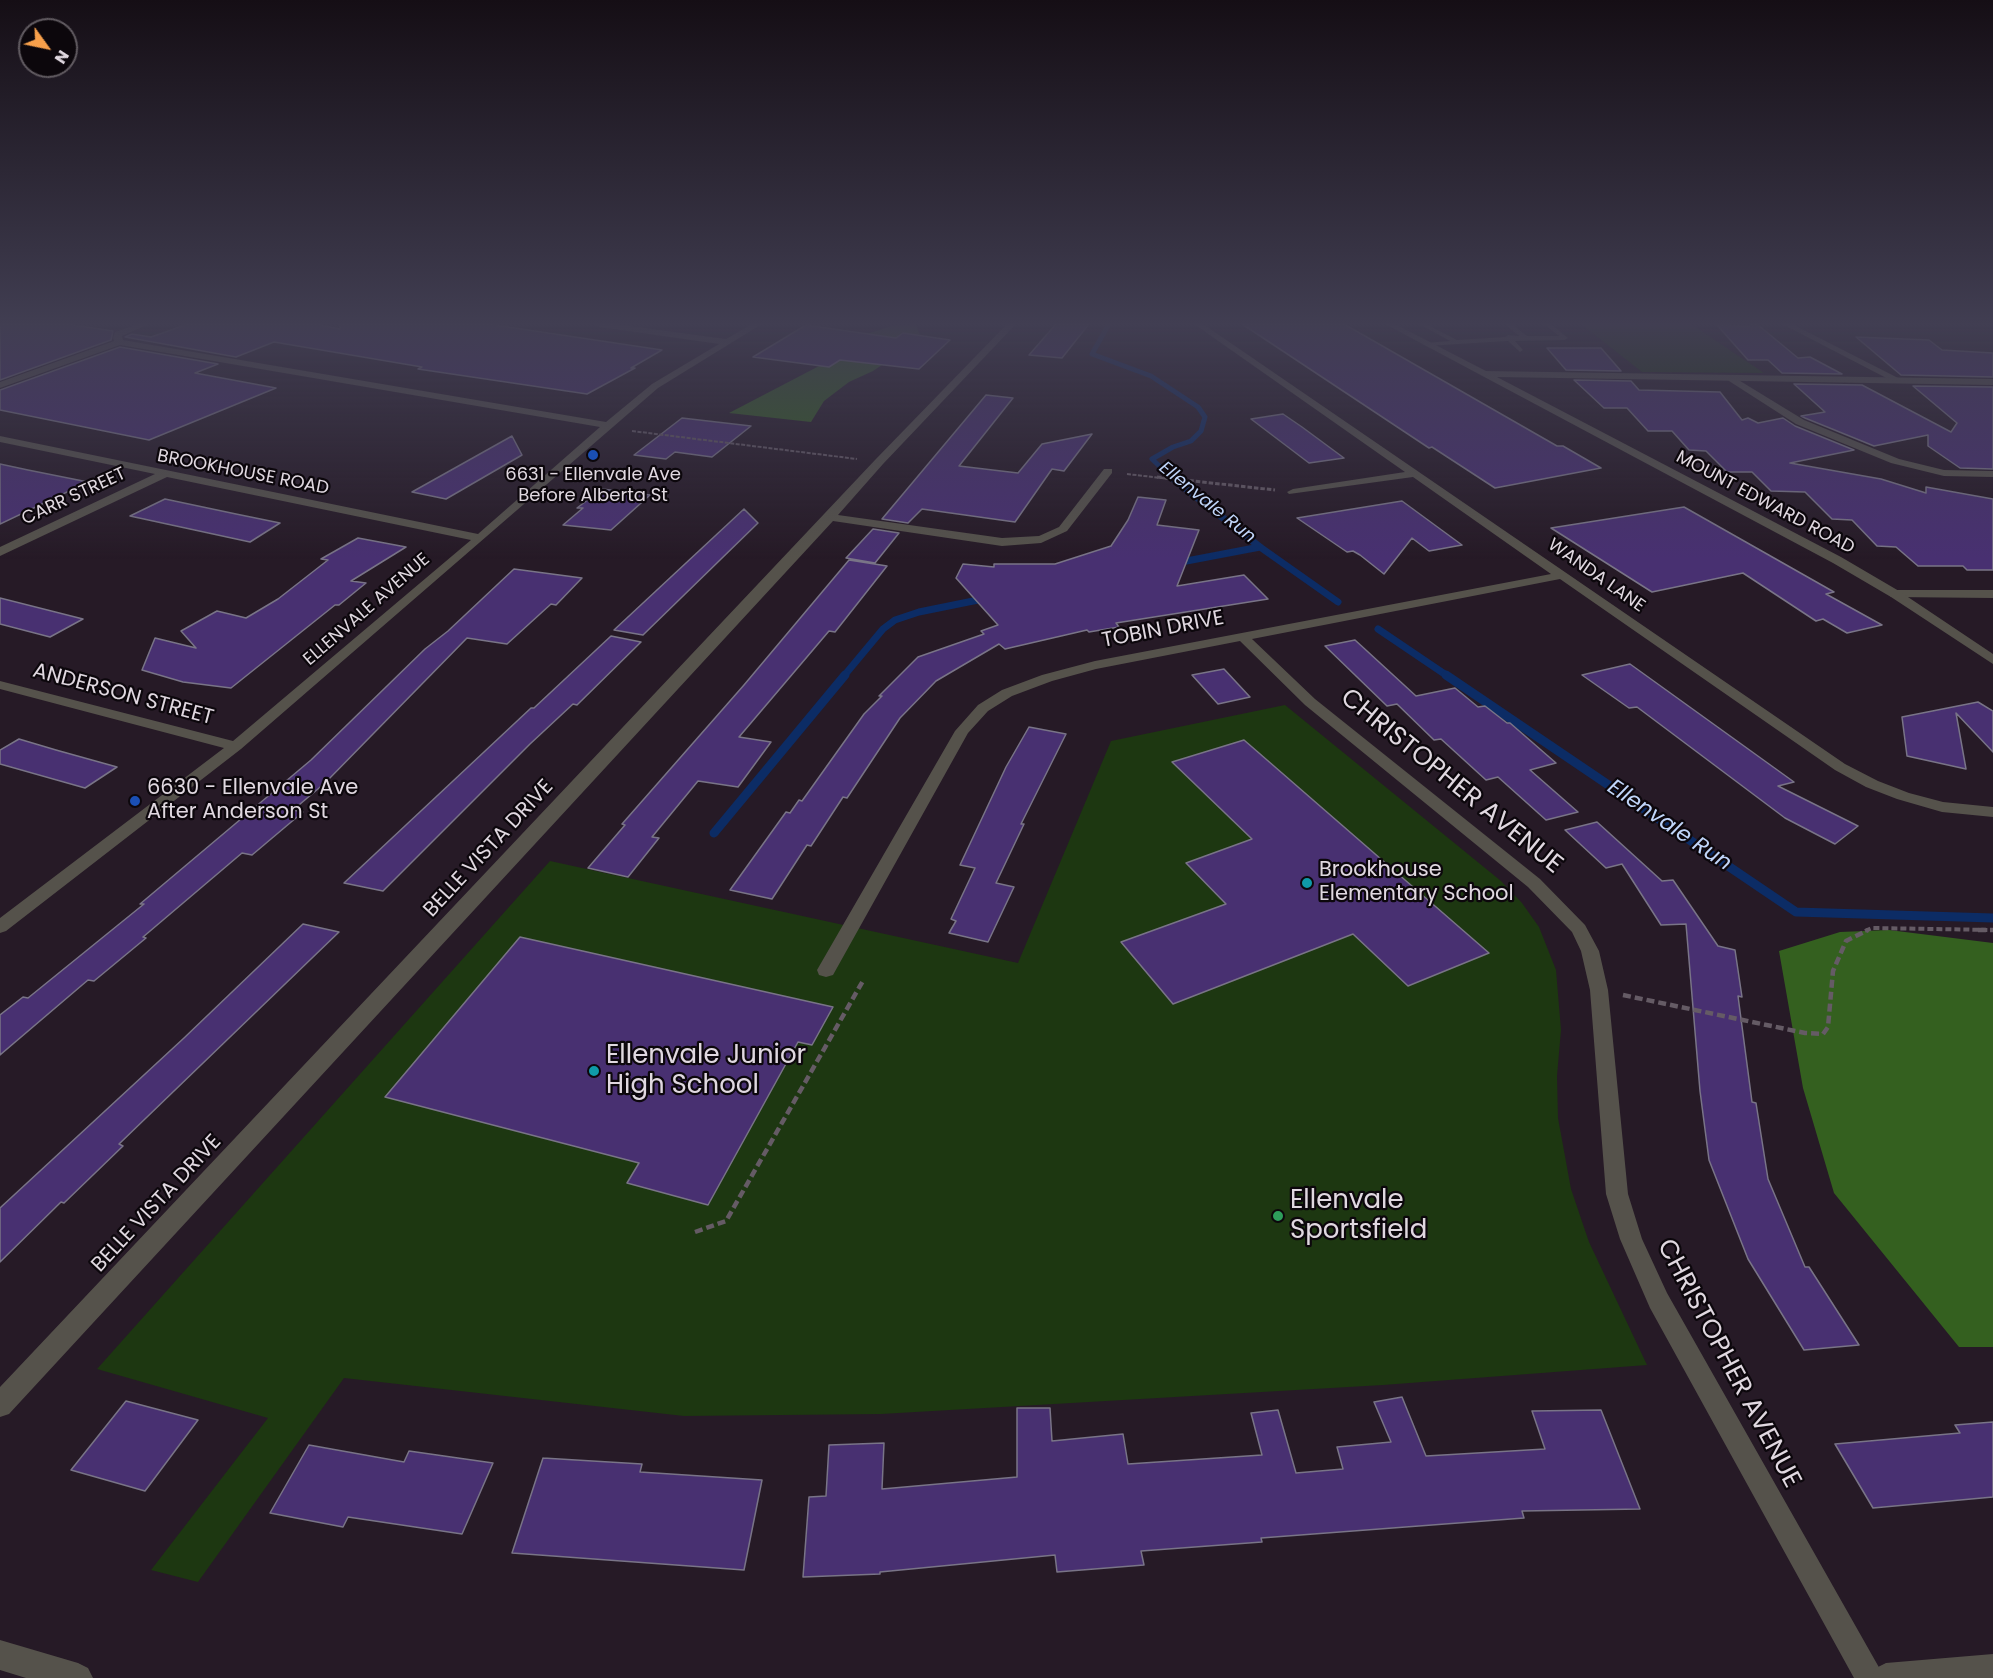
<!DOCTYPE html>
<style>
body{margin:0}
#map{position:relative;width:1993px;height:1678px;overflow:hidden;background:#261a26;font-family:Poppins,sans-serif}
canvas{display:block}
.north{position:absolute;left:18px;top:18px;width:60px;height:60px;box-sizing:border-box;background:#0c070c;border:2px solid #615b61;border-radius:50%;rotate:123deg;font-size:16px;font-weight:700;line-height:24px;text-align:center;color:#e0d8e0}
.north::after{content:'';display:block;margin:auto;width:21px;height:27px;background:#f8a04b;clip-path:polygon(50% 0,100% 100%,50% 72%,0 100%)}
</style>
<div id="map">
<canvas width="1993" height="1678"></canvas>
<div class="north">N</div>
</div>
<script>
const context = document.querySelector('canvas').getContext('2d');
context.lineJoin = 'round';
function fill(path, color) {
  context.fillStyle = color;
  context.fill(path, 'evenodd');
}
function shape(rows) {
  const path = new Path2D();
  for (const r of rows) {
    path.moveTo(r[0], r[1]);
    for (let i = 2; i < r.length; i += 2) path.lineTo(r[i], r[i + 1]);
  }
  return path;
}
function stroke(path, color, width, dash) {
  context.strokeStyle = color;
  context.lineWidth = width;
  context.lineCap = dash ? 'butt' : 'round';
  context.setLineDash(dash || []);
  context.stroke(path);
}
function label(font, color, halo, rows, align = 'center') {
  context.font = font + ' Poppins,sans-serif';
  context.lineWidth = 4.5;
  context.setLineDash([]);
  context.textBaseline = 'middle';
  context.strokeStyle = halo;
  context.fillStyle = color;
  for (const [text, x, y, turn = 0] of rows) {
    context.save();
    context.translate(x, y);
    context.rotate((+turn || 0) * Math.PI / 180);
    context.textAlign = isNaN(turn) ? turn : align;
    if (halo) context.strokeText(text, 0, 0);
    context.fillText(text, 0, 0);
    context.restore();
  }
}
fill(shape([
 [1581,324,1691,324,1764,373,1642,372],
 [1285,705,1501,881,1522,903,1539,927,1556,970,1561,1030,1557,1076,1558,1118,1571,1189,1589,1242,1647,1365,1383,1385,881,1414,684,1416,344,1378,198,1582,151,1570,268,1418,97,1369,550,861,1018,963,1111,741]
]), '#1d3711');
fill(shape([
 [916,324,921,339,873,371,849,382,824,401,811,422,729,413,821,365,843,341,892,326],
 [1889,930,1993,943,1993,1347,1959,1347,1834,1193,1803,1088,1779,951,1840,932]
]), '#34601f');
stroke(shape([
 [1109,324,1092,354,1151,376,1198,407,1205,417,1201,431,1191,441,1173,447,1152,459,1173,479]
]), '#0c2c65', 5);
stroke(shape([
 [1171,477,1260,547,1338,602],
 [1176,563,1260,547],
 [1378,629,1449,677],
 [843,677,883,629,895,620,919,612,988,598]
]), '#0c2c65', 7);
stroke(shape([
 [1446,675,1796,912,1993,918],
 [714,833,845,675]
]), '#0c2c65', 9);
const building = shape([
 [0,324,66,324,113,331,111,340,0,380,0,324],
 [188,324,316,324,340,329,340,324,488,324,662,350,631,368,635,368,587,394,418,369,422,367,274,342,236,357,125,337,132,334,151,337,188,324],
 [1056,324,1089,324,1062,358,1029,355,1056,324],
 [1242,324,1344,324,1557,446,1563,446,1601,468,1495,488,1432,447,1429,448,1242,324],
 [1751,324,1757,324,1798,358,1810,357,1842,374,1782,373,1768,360,1748,360,1717,325,1749,326,1751,324],
 [806,325,896,338,903,333,950,340,919,369,840,360,829,367,753,357,806,325],
 [1856,337,1929,340,1942,350,1993,353,1993,377,1901,375,1856,337],
 [120,347,218,364,195,373,276,388,149,440,0,410,0,390,120,347],
 [1547,348,1601,348,1621,371,1566,370,1547,348],
 [1574,380,1631,381,1639,390,1720,392,1742,420,1748,418,1758,423,1783,418,1795,426,1854,450,1790,463,1881,479,1926,493,1926,487,1993,499,1993,570,1967,570,1963,566,1918,566,1896,547,1877,546,1852,520,1832,519,1805,492,1771,491,1752,472,1727,472,1706,451,1689,450,1672,431,1648,431,1627,408,1604,408,1574,380],
 [1794,384,1862,385,1951,432,1957,423,1913,386,1993,387,1993,469,1960,468,1928,446,1928,435,1874,446,1805,418,1801,416,1825,412,1794,384],
 [986,395,1013,398,959,466,1018,473,1042,444,1092,434,1064,471,1052,469,1015,522,922,509,908,523,882,519,986,395],
 [1283,414,1302,427,1344,458,1309,463,1251,419,1283,414],
 [682,418,751,426,712,457,675,452,666,459,634,455,682,418],
 [512,436,522,455,446,499,412,492,512,436],
 [0,464,28,470,88,482,0,524,0,464],
 [602,489,650,495,611,530,563,525,583,508,577,508,602,489],
 [1138,497,1166,500,1157,525,1199,530,1177,586,1244,575,1268,599,1116,623,1119,627,1089,632,1087,630,1005,649,999,644,936,681,900,718,847,798,843,797,811,846,807,845,772,899,730,890,786,812,790,813,799,800,802,801,864,714,882,696,879,696,918,657,984,634,981,631,998,625,956,578,963,564,994,567,994,564,1055,564,1111,546,1128,520,1138,497],
 [165,499,236,514,280,523,250,542,130,516,165,499],
 [1402,501,1462,545,1429,551,1412,538,1384,574,1360,555,1353,551,1347,552,1297,518,1402,501],
 [1684,507,1834,592,1826,594,1882,625,1847,633,1823,619,1816,621,1743,573,1652,592,1551,528,1684,507],
 [744,509,758,523,643,635,614,630,744,509],
 [873,529,899,533,875,563,846,558,873,529],
 [358,538,406,547,351,581,366,583,339,605,335,605,231,688,183,682,142,670,155,638,196,648,181,631,217,611,246,618,278,599,328,560,321,559,358,538],
 [849,560,887,566,835,632,829,631,739,737,771,742,738,787,698,781,652,837,659,838,628,877,588,868,625,825,622,824,744,685,849,560],
 [514,569,582,578,556,605,551,604,507,644,467,638,325,783,293,810,303,812,252,855,242,853,143,937,146,938,94,981,88,980,0,1055,0,1015,23,997,28,998,144,904,140,904,311,760,425,649,448,631,514,569],
 [0,598,83,619,50,637,0,624,0,598],
 [611,636,641,642,577,705,573,704,530,744,383,891,344,883,531,708,534,708,611,636],
 [1355,640,1416,696,1455,688,1478,707,1485,706,1507,723,1510,723,1556,763,1530,770,1578,812,1546,820,1498,777,1486,780,1441,739,1434,740,1397,704,1387,706,1325,646,1355,640],
 [1630,664,1794,782,1778,786,1858,826,1835,844,1785,818,1637,707,1629,708,1582,675,1630,664],
 [1224,669,1250,697,1218,704,1192,675,1224,669],
 [1978,702,1993,711,1993,752,1956,713,1966,769,1907,756,1902,717,1978,702],
 [1029,727,1066,734,1021,824,1024,824,996,883,1014,887,988,942,949,933,956,921,951,919,975,868,960,865,1006,767,1029,727],
 [19,739,56,750,117,767,85,788,0,764,0,750,19,739],
 [1244,740,1489,953,1408,986,1353,934,1173,1004,1121,942,1226,904,1186,863,1252,839,1172,762,1244,740],
 [1597,822,1662,881,1673,880,1718,946,1735,950,1742,997,1738,996,1752,1102,1756,1103,1768,1179,1805,1267,1809,1267,1859,1345,1804,1350,1748,1259,1709,1160,1700,1091,1686,924,1661,925,1622,864,1606,868,1565,830,1597,822],
 [303,924,339,932,119,1144,123,1146,64,1203,61,1202,0,1262,0,1208,184,1038,303,924],
 [520,937,833,1007,812,1045,798,1042,708,1205,627,1183,639,1163,385,1097,520,937],
 [1402,1397,1426,1456,1545,1449,1532,1411,1601,1410,1640,1509,1522,1511,1524,1518,1261,1538,1262,1542,1141,1551,1144,1565,1057,1572,1055,1555,880,1572,880,1574,803,1577,809,1497,826,1496,829,1445,884,1443,882,1489,1017,1477,1017,1408,1050,1408,1052,1441,1123,1434,1128,1464,1262,1455,1251,1413,1278,1410,1296,1473,1343,1469,1337,1447,1391,1442,1374,1402,1402,1397],
 [126,1401,198,1420,145,1491,71,1470,126,1401],
 [1993,1422,1993,1497,1873,1508,1835,1444,1960,1433,1955,1425,1993,1422],
 [309,1445,404,1462,409,1451,493,1463,462,1534,348,1517,343,1527,270,1513,309,1445],
 [543,1458,642,1464,640,1472,762,1480,744,1570,512,1553,543,1458]
]);
fill(building, '#483071');
stroke(building, '#797487', 1.5);
stroke(shape([
 [632,431,857,459],
 [1127,474,1170,479]
]), '#655b65', 2, [4, 1.5]);
stroke(shape([
 [1157,477,1275,490]
]), '#655b65', 3, [4.5, 2]);
stroke(shape([
 [1865,931,1872,928,1993,930]
]), '#655b65', 4, [6, 3]);
stroke(shape([
 [1978,930,1993,930],
 [1623,995,1805,1033,1823,1034,1828,1027,1833,971,1846,941,1868,930],
 [695,1232,726,1221,864,979]
]), '#655b65', 4.5, [8, 4]);
fill(shape([
 [1419,324,1426,324,1457,340,1505,337,1508,335,1519,336,1505,324,1512,324,1527,336,1559,336,1544,324,1551,324,1568,338,1565,340,1515,341,1523,350,1520,352,1508,341,1426,346,1423,344,1424,343,1450,341,1419,324]
]), '#55524b');
fill(shape([
 [138,324,149,324,122,336,123,340,606,422,652,384,719,344,599,327,595,324,616,324,726,339,752,324,762,324,658,388,241,749,6,931,0,933,0,918,224,748,0,689,0,681,233,741,471,540,167,477,0,556,0,547,155,474,0,442,0,436,478,534,600,427,120,345,0,388,0,382,114,341,113,337,115,332,138,324],
 [1007,324,1016,324,883,464,838,515,1002,538,1039,536,1059,527,1104,469,1112,469,1112,473,1067,531,1041,543,1002,546,833,521,9,1414,0,1417,0,1387,875,460,1007,324],
 [1194,324,1203,324,1845,764,1878,781,1909,793,1943,802,1993,807,1993,817,1942,812,1897,799,1866,787,1835,770,1560,579,1252,639,1315,699,1540,879,1585,925,1599,951,1608,990,1628,1194,1642,1239,1667,1293,1885,1678,1854,1678,1650,1308,1620,1239,1606,1194,1590,990,1581,951,1572,932,1528,887,1305,705,1240,641,1096,669,1052,681,1012,696,988,711,968,733,833,975,826,977,819,975,817,970,955,731,978,705,1002,690,1042,675,1095,661,1551,574,1413,477,1289,494,1287,492,1293,489,1405,472,1194,324],
 [1782,324,1792,324,1904,381,1896,383,1782,324],
 [1732,376,1804,420,1899,459,1944,470,1993,471,1993,477,1944,476,1891,463,1796,424,1729,381,1727,379,1732,376],
 [1895,590,1993,590,1993,598,1891,597,1889,594,1895,590]
]), '#55524b');
fill(shape([
 [1385,324,1395,324,1486,371,1993,379,1993,385,1497,377,1841,557,1899,591,1993,654,1993,664,1891,597,1833,563,1385,324],
 [0,1640,78,1663,88,1668,93,1678,26,1678,0,1670,0,1640],
 [1993,1654,1993,1678,1871,1678,1876,1668,1886,1663,1993,1654]
]), '#55524b');
const sky = context.createLinearGradient(0, 0, 0, 559);
sky.addColorStop(0, '#150e15');
sky.addColorStop(0.58, '#413e52');
sky.addColorStop(1, '#413e5200');
context.fillStyle = sky;
context.fillRect(0, 0, 1993, 559);
for (const [x, y, r, color] of [
 [593,455,6,"#1a4fb4"],
 [135,801,6,"#1a4fb4"],
 [1307,883,6,"#0f9aa8"],
 [594,1071,6,"#0f9aa8"],
 [1278,1216,6,"#2e9e5b"]
]) {
  const dot = new Path2D();
  dot.arc(x, y, r, 0, 2 * Math.PI);
  context.fillStyle = color;
  context.fill(dot);
  stroke(dot, '#0c070c', 2);
}
label('18px', '#e0d8e0', '#0c070c', [
 ["BROOKHOUSE ROAD",243,473,11],
 ["CARR STREET",74,497,-25],
 ["MOUNT EDWARD ROAD",1765,503,28],
 ["WANDA LANE",1596,576,35],
 ["ELLENVALE AVENUE",367,610,-41]
]);
label('18px', '#e0d8e0', '#0c070c', [
 ["6631 - Ellenvale Ave",593,475],
 ["Before Alberta St",593,496]
]);
label('italic 18px', '#c0d5f9', '#0c070c', [
 ["Ellenvale Run",1207,503,39]
]);
label('21px', '#e0d8e0', '#0c070c', [
 ["TOBIN DRIVE",1163,630,-11],
 ["ANDERSON STREET",123,695,15],
 ["BELLE VISTA DRIVE",489,849,-47],
 ["BELLE VISTA DRIVE",157,1204,-47]
]);
label('21px', '#e0d8e0', '#0c070c', [
 ["6630 - Ellenvale Ave",147,789],
 ["After Anderson St",147,813],
 ["Brookhouse",1319,871],
 ["Elementary School",1319,895]
], 'left');
label('italic 22px', '#c0d5f9', '#0c070c', [
 ["Ellenvale Run",1669,826,34]
]);
label('26px', '#e0d8e0', '#0c070c', [
 ["CHRISTOPHER AVENUE",1451,782,39],
 ["CHRISTOPHER AVENUE",1728,1364,62]
]);
label('26px', '#e0d8e0', '#0c070c', [
 ["Ellenvale Junior",606,1056],
 ["High School",606,1086],
 ["Ellenvale",1290,1201],
 ["Sportsfield",1290,1231]
], 'left');
</script>
